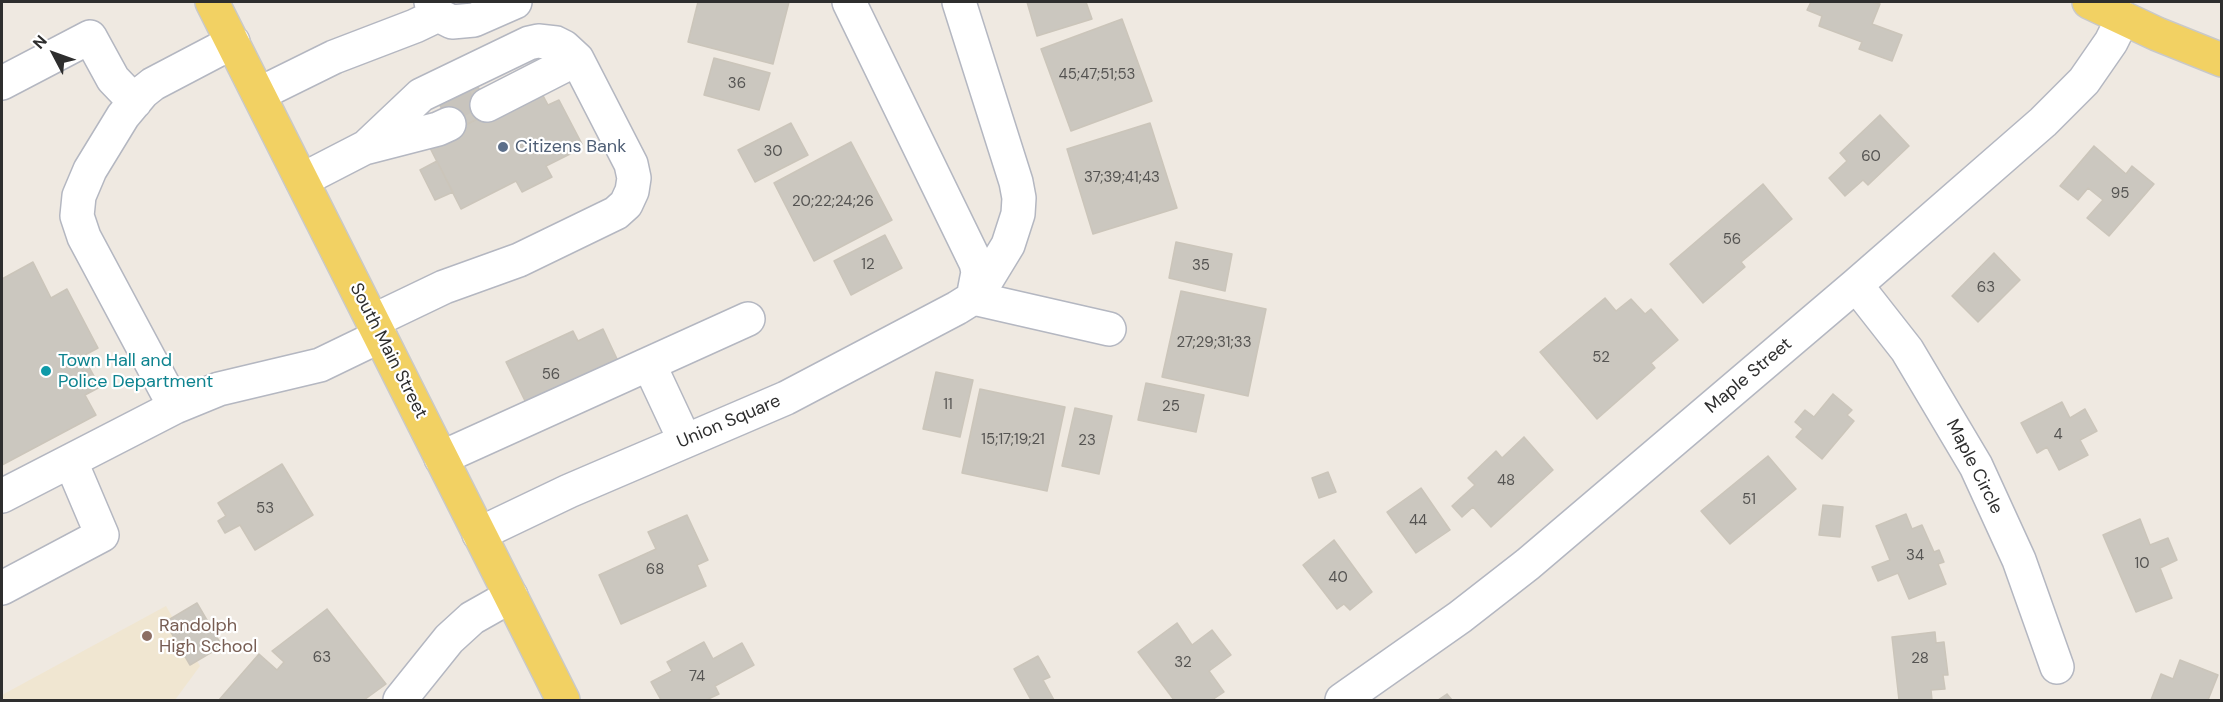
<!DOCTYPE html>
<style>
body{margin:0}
#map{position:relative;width:2223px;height:702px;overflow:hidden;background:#efe9e1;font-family:"DM Sans",sans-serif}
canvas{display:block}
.frame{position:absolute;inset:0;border:3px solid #2e2e2e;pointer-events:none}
.north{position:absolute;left:24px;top:24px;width:60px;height:60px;-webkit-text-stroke:4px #fff;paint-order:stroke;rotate:311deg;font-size:16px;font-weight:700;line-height:24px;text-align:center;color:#2e2e2e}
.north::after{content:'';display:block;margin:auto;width:21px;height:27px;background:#2e2e2e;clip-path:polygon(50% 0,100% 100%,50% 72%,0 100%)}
</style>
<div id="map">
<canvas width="2223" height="702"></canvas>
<div class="frame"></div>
<div class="north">N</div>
</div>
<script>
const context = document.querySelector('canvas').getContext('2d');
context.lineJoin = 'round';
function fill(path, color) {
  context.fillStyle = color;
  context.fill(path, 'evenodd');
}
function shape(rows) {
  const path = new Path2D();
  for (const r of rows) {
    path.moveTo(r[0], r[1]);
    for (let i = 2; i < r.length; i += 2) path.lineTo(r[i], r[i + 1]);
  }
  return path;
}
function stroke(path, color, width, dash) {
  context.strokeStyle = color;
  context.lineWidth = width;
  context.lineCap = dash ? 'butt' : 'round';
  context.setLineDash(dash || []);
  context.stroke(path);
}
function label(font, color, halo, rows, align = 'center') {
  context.font = font + ' "DM Sans",sans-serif';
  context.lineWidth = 4.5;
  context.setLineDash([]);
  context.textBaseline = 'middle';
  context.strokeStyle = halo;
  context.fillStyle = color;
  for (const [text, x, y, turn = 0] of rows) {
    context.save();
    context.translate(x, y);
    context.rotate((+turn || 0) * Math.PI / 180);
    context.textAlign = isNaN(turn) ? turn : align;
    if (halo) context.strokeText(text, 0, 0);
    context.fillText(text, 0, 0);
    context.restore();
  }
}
fill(shape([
 [166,606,200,666,175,700,2,700,2,695]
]), '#f0e6d1');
const building = shape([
 [698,2,789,2,773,64,688,42,698,2],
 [1027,2,1086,2,1092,19,1037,36,1027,2],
 [1811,2,1872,2,1880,4,1872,24,1902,35,1892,61,1859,49,1862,42,1819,26,1822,16,1807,10,1811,2],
 [1122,19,1152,101,1071,131,1041,49,1122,19],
 [714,58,770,73,759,110,704,95,714,58],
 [474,79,491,112,453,131,436,98,474,79],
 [539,88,548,105,559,100,582,144,571,150,572,153,546,166,552,177,522,192,516,181,461,209,428,144,539,88],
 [1880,115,1909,146,1868,185,1863,180,1845,196,1829,178,1847,161,1840,153,1880,115],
 [791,123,808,155,755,182,738,150,791,123],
 [1150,123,1177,208,1093,234,1067,149,1150,123],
 [851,142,892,220,814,261,774,183,851,142],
 [2094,146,2126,174,2132,166,2154,184,2109,236,2087,218,2103,200,2088,188,2078,200,2060,186,2094,146],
 [437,161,453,192,435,200,420,170,437,161],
 [1763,184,1792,219,1741,262,1745,267,1703,303,1670,264,1763,184],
 [885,235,902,268,851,295,834,261,885,235],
 [1176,242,1232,254,1225,291,1169,278,1176,242],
 [1994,253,2020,280,1978,322,1952,296,1994,253],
 [33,262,51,298,67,289,98,348,83,356,100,387,85,395,96,415,2,465,2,279,33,262],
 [1181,291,1266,309,1248,396,1162,377,1181,291],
 [1605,298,1616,311,1631,299,1645,314,1651,309,1678,340,1651,363,1655,368,1597,419,1540,352,1605,298],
 [603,329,618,361,527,405,506,362,573,331,578,341,603,329],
 [936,372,973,380,960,437,923,429,936,372],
 [1146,383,1204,395,1196,432,1138,420,1146,383],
 [980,389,1065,407,1047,491,962,473,980,389],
 [1833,394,1852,410,1847,415,1854,421,1822,459,1796,437,1803,429,1795,422,1805,410,1814,417,1833,394],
 [2062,402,2070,418,2085,409,2097,431,2080,440,2088,455,2059,470,2047,447,2037,453,2021,423,2062,402],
 [1075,408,1112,416,1099,474,1062,466,1075,408],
 [1524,437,1553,470,1491,527,1473,507,1462,517,1452,506,1475,485,1468,478,1496,451,1502,458,1524,437],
 [1768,456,1796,489,1730,544,1701,511,1768,456],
 [282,464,313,515,255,550,240,525,225,533,218,521,226,516,218,503,282,464],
 [1328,472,1336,492,1319,498,1312,478,1328,472],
 [1421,488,1450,530,1416,553,1387,512,1421,488],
 [1823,505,1843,507,1840,537,1819,535,1823,505],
 [1906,514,1912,529,1922,525,1934,552,1939,550,1944,562,1938,564,1946,584,1909,599,1898,573,1878,581,1872,567,1890,560,1876,526,1906,514],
 [687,515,708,560,697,565,706,586,621,624,599,575,656,549,648,532,687,515],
 [2140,519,2150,545,2168,538,2177,560,2160,568,2172,598,2136,612,2103,535,2140,519],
 [1334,540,1372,592,1350,610,1344,604,1337,609,1303,565,1334,540],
 [197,603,222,646,190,665,165,622,197,603],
 [327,609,386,684,364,700,219,700,259,654,277,670,284,662,272,651,327,609],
 [1177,623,1192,645,1212,630,1231,655,1209,671,1224,692,1212,700,1174,700,1138,652,1177,623],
 [1935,632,1936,643,1944,642,1948,675,1943,675,1945,689,1931,690,1932,700,1899,700,1892,637,1935,632],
 [704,642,713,659,742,643,754,665,715,686,719,694,706,700,661,700,651,682,672,671,667,662,704,642],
 [1038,656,1050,677,1043,680,1054,700,1031,700,1014,669,1038,656],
 [2180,660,2218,675,2208,700,2151,700,2161,674,2173,679,2180,660],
 [1447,694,1452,700,1438,700,1447,694]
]);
fill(building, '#cbc7bf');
stroke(building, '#cbc5ba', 1.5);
stroke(shape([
 [442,109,480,90]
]), '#c8c4bd', 33, [33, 16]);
const minor = shape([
 [849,2,976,263,978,272,973,298],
 [438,15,452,22,474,20,515,2],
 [233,42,153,84,143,92,123,116,90,170,79,196,77,216,84,237,175,407,219,389,320,365,380,336],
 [2,83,90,37,113,79,135,102],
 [259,94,334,57,415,26,438,15,431,2],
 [487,105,577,59],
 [368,147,438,129,449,124],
 [302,180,366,147,421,95,529,43,538,41,556,43,564,47,577,59,631,164,634,178,632,191,626,204,616,213,519,260,444,287,373,321],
 [1856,285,1907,350,1976,466,2019,560,2057,667],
 [973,298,1109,329],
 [649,364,685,441],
 [441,458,748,319],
 [2,496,175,407],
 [479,534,569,491,786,398,957,308,973,298,983,286,1008,245,1018,214,1019,198,1016,182,959,2],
 [2,588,102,535,71,462],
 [400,700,449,639,472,618,511,596],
 [1342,700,1460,617,1528,564,1856,285,2043,122,2084,81,2111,42,2123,18]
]);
const major = shape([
 [212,2,563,700],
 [2089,2,2157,34,2222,60]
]);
stroke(minor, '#b4b7c1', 36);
stroke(major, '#c9c9c9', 36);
stroke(minor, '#fff', 33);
stroke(major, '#f2d163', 33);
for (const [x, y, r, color] of [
 [503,147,6,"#5c6f8a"],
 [46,371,6,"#0f9aa8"],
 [147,636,6,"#8d6e63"]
]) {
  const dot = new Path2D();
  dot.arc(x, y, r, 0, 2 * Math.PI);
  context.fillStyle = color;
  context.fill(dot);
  stroke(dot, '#fff', 2);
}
label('15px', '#555452', null, [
 ["45;47;51;53",1097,75],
 ["36",737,84],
 ["30",773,152],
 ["60",1871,157],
 ["37;39;41;43",1122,178],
 ["95",2120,194],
 ["20;22;24;26",833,202],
 ["56",1732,240],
 ["12",868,265],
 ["35",1201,266],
 ["63",1986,288],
 ["27;29;31;33",1214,343],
 ["52",1601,358],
 ["56",551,375],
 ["11",948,405],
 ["25",1171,407],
 ["4",2058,435],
 ["15;17;19;21",1013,440],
 ["23",1087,441],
 ["48",1506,481],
 ["51",1749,500],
 ["53",265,509],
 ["44",1418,521],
 ["34",1915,556],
 ["10",2142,564],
 ["68",655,570],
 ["40",1338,578],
 ["63",322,658],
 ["28",1920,659],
 ["32",1183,663],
 ["74",697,677]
]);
label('18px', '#4e5e75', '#fff', [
 ["Citizens Bank",515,147]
], 'left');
label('18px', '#2e2e2e', '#fff', [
 ["South Main Street",388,351,63],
 ["Maple Street",1749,376,-40],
 ["Union Square",729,422,-23],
 ["Maple Circle",1974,467,63]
]);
label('18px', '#0d838f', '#fff', [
 ["Town Hall and",58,361],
 ["Police Department",58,382]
], 'left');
label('18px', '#785e54', '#fff', [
 ["Randolph",159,626],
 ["High School",159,647]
], 'left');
</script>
